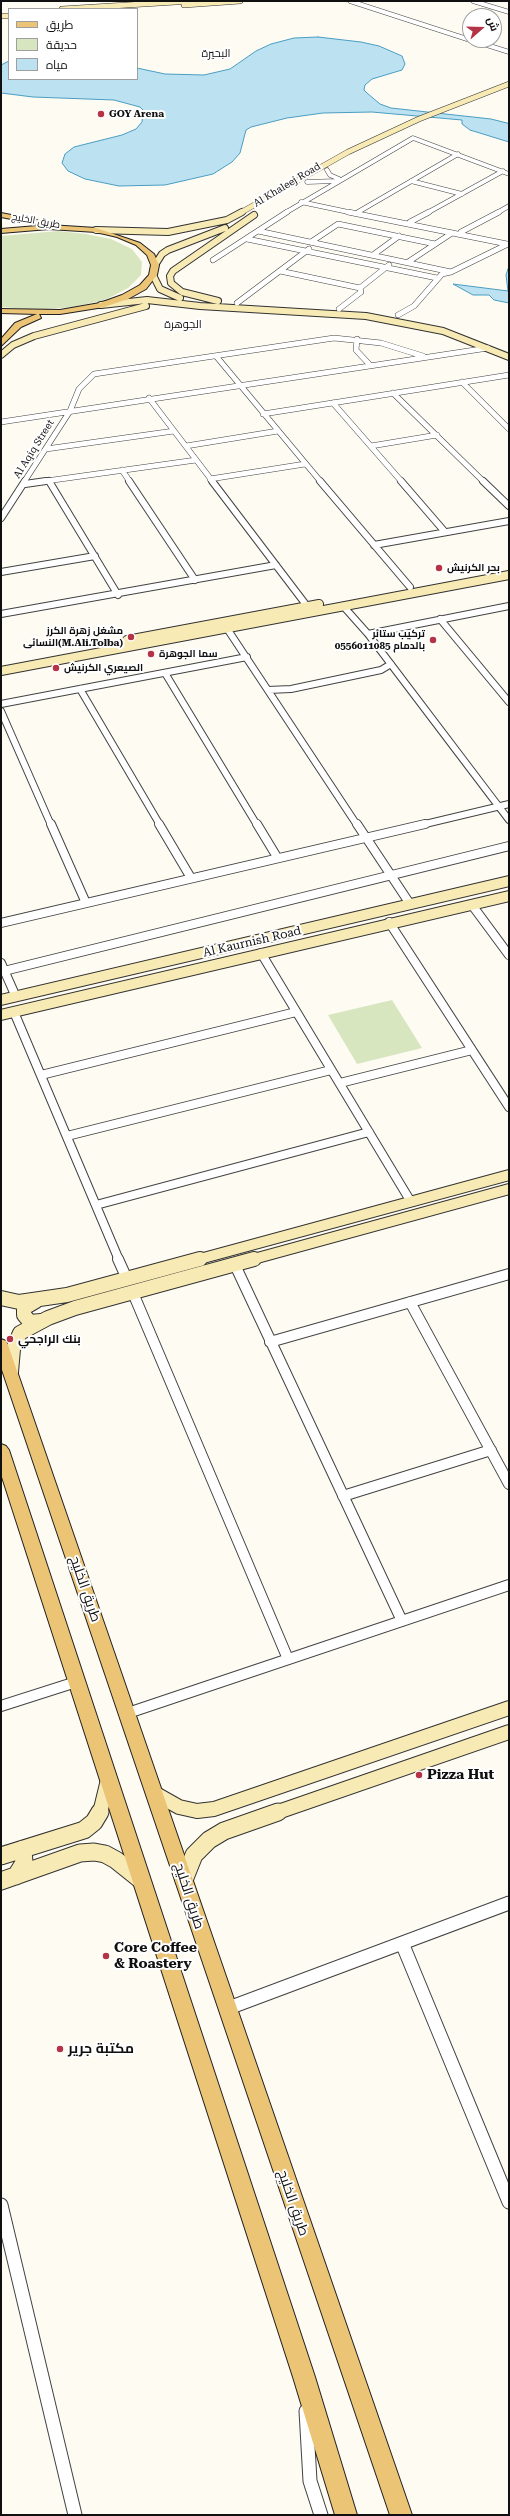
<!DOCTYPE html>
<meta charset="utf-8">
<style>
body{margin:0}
#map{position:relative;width:510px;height:2516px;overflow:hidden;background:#fefbf3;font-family:"Roboto Serif",Cairo,serif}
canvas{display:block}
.frame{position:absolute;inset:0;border:2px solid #101010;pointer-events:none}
.legend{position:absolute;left:8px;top:8px;width:130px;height:72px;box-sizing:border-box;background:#fff;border:1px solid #9f9f9f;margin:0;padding:5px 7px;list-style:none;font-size:12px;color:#101010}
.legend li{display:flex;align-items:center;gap:8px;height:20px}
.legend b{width:20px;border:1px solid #9f9f9f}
.north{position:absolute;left:462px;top:8px;width:40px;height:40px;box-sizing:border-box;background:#fff;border:1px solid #9f9f9f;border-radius:50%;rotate:70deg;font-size:11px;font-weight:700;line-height:16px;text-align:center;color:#101010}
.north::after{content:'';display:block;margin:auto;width:14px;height:18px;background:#b43346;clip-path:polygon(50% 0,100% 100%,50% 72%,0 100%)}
</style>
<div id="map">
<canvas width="510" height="2516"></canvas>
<div class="frame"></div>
<ul class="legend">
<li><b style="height:5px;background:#ecc475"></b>طريق</li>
<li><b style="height:11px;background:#d7e6bf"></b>حديقة</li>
<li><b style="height:11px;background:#bce2f1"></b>مياه</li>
</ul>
<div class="north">ش</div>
</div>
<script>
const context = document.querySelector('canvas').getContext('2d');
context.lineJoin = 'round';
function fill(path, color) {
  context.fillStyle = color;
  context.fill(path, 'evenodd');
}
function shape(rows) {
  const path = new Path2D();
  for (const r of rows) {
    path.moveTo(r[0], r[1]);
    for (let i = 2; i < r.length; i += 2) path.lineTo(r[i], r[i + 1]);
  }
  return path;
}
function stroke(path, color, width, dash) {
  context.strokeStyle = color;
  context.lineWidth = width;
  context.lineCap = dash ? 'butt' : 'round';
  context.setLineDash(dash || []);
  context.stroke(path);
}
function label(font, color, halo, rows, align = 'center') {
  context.font = font + ' "Roboto Serif",Cairo,serif';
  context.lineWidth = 4;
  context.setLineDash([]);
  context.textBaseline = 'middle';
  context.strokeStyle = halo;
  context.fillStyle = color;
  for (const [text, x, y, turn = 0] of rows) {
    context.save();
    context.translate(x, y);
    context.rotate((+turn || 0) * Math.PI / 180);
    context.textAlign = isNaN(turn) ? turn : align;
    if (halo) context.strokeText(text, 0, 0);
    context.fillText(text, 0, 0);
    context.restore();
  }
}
fill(shape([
 [58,231,86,234,111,239,132,249,142,262,141,275,128,288,105,300,73,307,37,310,1,307,1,236],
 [392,1000,422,1048,357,1064,328,1015]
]), '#d7e6bf');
const water = shape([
 [318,37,361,42,379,46,402,56,405,64,402,70,372,79,365,85,364,90,367,93,380,104,391,108,491,119,507,123,509,124,509,142,470,130,462,124,462,120,372,112,323,113,287,118,251,127,246,130,240,153,232,162,213,174,165,185,119,186,85,179,68,171,62,163,65,154,74,147,122,135,136,129,142,122,143,110,140,107,114,100,33,97,1,93,1,65,9,61,9,79,137,79,137,68,165,74,204,75,230,69,256,51,271,44,294,38,318,37],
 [509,266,509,303,494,300,489,295,473,295,453,284,508,291,506,275,509,266]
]);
fill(water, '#bce2f1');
stroke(water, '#499dc2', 1);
const streetFar5 = shape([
 [350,1,470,40],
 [473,1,509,12],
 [471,40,509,52],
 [327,170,330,175,339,179],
 [411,181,462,194],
 [307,182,336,181],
 [301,202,353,213],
 [358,212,458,154],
 [285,213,413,138,509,174],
 [427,213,503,171],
 [497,213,509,206]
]);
const streetFar4 = shape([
 [348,212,507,244],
 [410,222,429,212],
 [258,231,451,272],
 [461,232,499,212],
 [247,239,437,278],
 [311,242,338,224,435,244],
 [373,255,399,236],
 [213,260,287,212],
 [408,262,452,233],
 [280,271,360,288,389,265],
 [237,303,309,249],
 [339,309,361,292,360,288],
 [398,315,414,306,442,274,451,272,508,244],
 [357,339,356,350,369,364],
 [216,356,321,482],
 [462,382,509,429],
 [393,393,484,482],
 [149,398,213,482],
 [333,403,402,482],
 [263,414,509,375],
 [1,422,488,348],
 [186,446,278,431],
 [371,446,437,435],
 [46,449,174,431],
 [122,470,130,482],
 [210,479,305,464],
 [24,482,70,411,79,389,94,374,334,338,381,343,423,356],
 [39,482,196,460]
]);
const streetFar3 = shape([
 [49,481,118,595],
 [129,481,195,580],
 [212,481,307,606],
 [320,481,410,587],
 [401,481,445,532],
 [483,481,509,506],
 [25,484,46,481],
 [1,518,25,481],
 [374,545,509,521],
 [1,572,95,556],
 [344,607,368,634,509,820],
 [1,614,276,565],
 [440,619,509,702],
 [228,630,357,825],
 [368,634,509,606],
 [165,673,257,825],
 [80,689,160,825],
 [268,690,291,689,381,670,391,664],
 [1,704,247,657],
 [1,711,51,825],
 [421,825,509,804]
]);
const streetFar2 = shape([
 [51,824,86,903],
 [159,824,191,878],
 [257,824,277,857],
 [357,824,410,904],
 [472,905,509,955],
 [389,922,509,1107],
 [1,923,425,824],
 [261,953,411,1202],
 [1,963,16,997],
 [4,971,509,846],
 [14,1012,119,1260],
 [41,1075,296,1012],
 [340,1083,472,1050],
 [67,1136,331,1070],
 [96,1205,369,1132]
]);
const streetFar1 = shape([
 [118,1259,127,1279],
 [235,1265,402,1621],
 [133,1293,288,1659],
 [410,1302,509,1484],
 [270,1342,509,1274],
 [343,1496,491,1450],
 [1,1706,76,1682],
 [128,1713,509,1585]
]);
const street = shape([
 [402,1943,509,2202],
 [226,2009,509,1903],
 [1,2205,75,2515],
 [306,2411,310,2481,321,2515]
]);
const secondaryFar5 = shape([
 [184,5,240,1],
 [62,9,192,1],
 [1,16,9,16],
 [240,213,348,152,419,119,509,84]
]);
const secondaryFar4 = shape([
 [96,230,168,232,227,220,242,212],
 [155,265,162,254,168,250,225,228],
 [153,275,160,289,180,298],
 [218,301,182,292,171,283,170,276,173,271,254,215],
 [101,305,147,300,200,306,366,316,443,331,509,357],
 [1,355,13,345,34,336,146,306]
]);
const secondaryFar3 = shape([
 [127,640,319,604],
 [1,671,509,575]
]);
const secondaryFar2 = shape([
 [1,1000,509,881],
 [1,1015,509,896],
 [196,1260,509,1175],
 [250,1260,509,1189]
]);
const secondaryFar1 = shape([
 [1,1298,19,1302,67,1295,200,1259],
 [36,1301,24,1308,24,1315,30,1322,41,1321],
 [11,1372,13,1349,20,1333,48,1318,75,1308,254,1259],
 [156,1794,179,1807,197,1811,214,1809,509,1708],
 [100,1813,108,1780],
 [275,1813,509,1732]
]);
const secondary = shape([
 [1,1856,84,1830,94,1822,100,1812],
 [16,1876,24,1863,23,1849],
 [184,1880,194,1855,209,1840,224,1831,278,1812],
 [1,1881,80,1853,94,1852,105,1854,116,1860,141,1880]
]);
const primary = shape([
 [1,213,37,220,40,222,37,224,1,217,1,213],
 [49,225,96,228,140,243,154,254,159,265,157,275,146,289,128,299,104,307,60,314,39,314,41,318,21,327,1,346,1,339,15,323,37,314,1,313,1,309,60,310,100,303,122,295,140,285,149,275,151,265,147,255,136,245,117,237,96,232,49,229,1,233,1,229,49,225],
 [1,1339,6,1341,8,1345,412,2515,390,2515,1,1367,1,1339],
 [1,1444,6,1446,9,1450,315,2377,357,2515,335,2515,293,2377,1,1474,1,1444]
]);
stroke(streetFar5, '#434343', 5);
stroke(streetFar4, '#434343', 6);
stroke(streetFar3, '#434343', 8);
stroke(streetFar2, '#434343', 10);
stroke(streetFar1, '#434343', 12);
stroke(street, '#434343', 15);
stroke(secondaryFar5, '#323232', 6);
stroke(secondaryFar4, '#323232', 8);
stroke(secondaryFar3, '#323232', 10);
stroke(secondaryFar2, '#323232', 12);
stroke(secondaryFar1, '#323232', 16);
stroke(secondary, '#323232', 19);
stroke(primary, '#212121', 2);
stroke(streetFar5, '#fff', 4);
stroke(streetFar4, '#fff', 5);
stroke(streetFar3, '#fff', 6);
stroke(streetFar2, '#fff', 8);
stroke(streetFar1, '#fff', 10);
stroke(street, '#fff', 13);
stroke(secondaryFar5, '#f8eab4', 5);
stroke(secondaryFar4, '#f8eab4', 6);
stroke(secondaryFar3, '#f8eab4', 8);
stroke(secondaryFar2, '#f8eab4', 10);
stroke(secondaryFar1, '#f8eab4', 14);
stroke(secondary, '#f8eab4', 17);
fill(primary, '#ecc475');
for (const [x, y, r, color] of [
 [101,114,4,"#b43346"],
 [439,568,4,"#b43346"],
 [131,637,4,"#b43346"],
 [433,640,4,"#b43346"],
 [151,654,4,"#b43346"],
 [56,668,4,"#b43346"],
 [10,1339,4,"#b43346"],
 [419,1775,4,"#b43346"],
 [106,1956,4,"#b43346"],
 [60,2049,4,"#b43346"]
]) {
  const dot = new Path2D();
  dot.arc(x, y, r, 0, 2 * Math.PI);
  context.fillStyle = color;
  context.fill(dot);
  stroke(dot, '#fff', 1.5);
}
label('bold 10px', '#101010', '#fff', [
 ["GOY Arena",109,114],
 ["بحر الكرنيش",447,568],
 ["مشغل زهرة الكرز",123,631,"right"],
 ["النسائى(M.Ali.Tolba)",123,643,"right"],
 ["تركيب ستائر",425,634,"right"],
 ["بالدمام 0556011085",425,646,"right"],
 ["سما الجوهرة",159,654],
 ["الصيعري الكرنيش",64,668]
], 'left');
label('10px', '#101010', '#fff', [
 ["Al Khaleej Road",287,185,-31],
 ["طريق الخليج",36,221,10],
 ["Al Aqiq Street",34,449,-58]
]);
label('11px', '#101010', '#fff', [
 ["البحيرة",216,54],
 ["الجوهرة",183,325]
]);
label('12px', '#101010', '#fff', [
 ["Al Kaurnish Road",252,942,-13]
]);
label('bold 12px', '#101010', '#fff', [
 ["بنك الراجحي",18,1339]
], 'left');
label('14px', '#101010', '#fff', [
 ["طريق الخليج",85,1589,71],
 ["طريق الخليج",189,1896,72],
 ["طريق الخليج",293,2203,71]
]);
label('bold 14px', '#101010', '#fff', [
 ["Pizza Hut",427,1775],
 ["Core Coffee",114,1948],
 ["& Roastery",114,1964],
 ["مكتبة جرير",68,2049]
], 'left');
</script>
